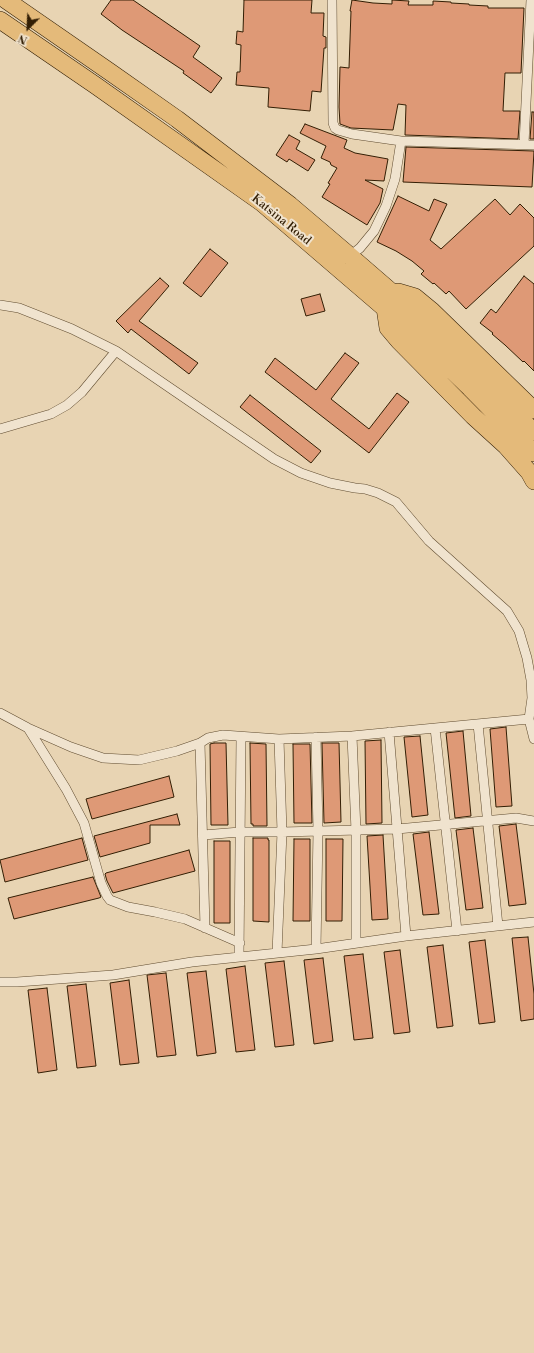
<!DOCTYPE html>
<style>
body{margin:0}
#map{position:relative;width:534px;height:1353px;overflow:hidden;background:#e8d4b3;font-family:"Libre Bodoni",serif}
canvas{display:block}
.north{position:absolute;left:8px;top:8px;width:40px;height:40px;-webkit-text-stroke:3px #f0e3ce;paint-order:stroke;rotate:204deg;font-size:11px;font-weight:700;line-height:16px;text-align:center;color:#321e04}
.north::after{content:'';display:block;margin:auto;width:14px;height:18px;background:#321e04;clip-path:polygon(50% 0,100% 100%,50% 72%,0 100%)}
</style>
<div id="map">
<canvas width="534" height="1353"></canvas>
<div class="north">N</div>
</div>
<script>
const context = document.querySelector('canvas').getContext('2d');
context.lineJoin = 'round';
function fill(path, color) {
  context.fillStyle = color;
  context.fill(path, 'evenodd');
}
function shape(rows) {
  const path = new Path2D();
  for (const r of rows) {
    path.moveTo(r[0], r[1]);
    for (let i = 2; i < r.length; i += 2) path.lineTo(r[i], r[i + 1]);
  }
  return path;
}
function stroke(path, color, width, dash) {
  context.strokeStyle = color;
  context.lineWidth = width;
  context.lineCap = dash ? 'butt' : 'round';
  context.setLineDash(dash || []);
  context.stroke(path);
}
function label(font, color, halo, rows, align = 'center') {
  context.font = font + ' "Libre Bodoni",serif';
  context.lineWidth = 4;
  context.setLineDash([]);
  context.textBaseline = 'middle';
  context.strokeStyle = halo;
  context.fillStyle = color;
  for (const [text, x, y, turn = 0] of rows) {
    context.save();
    context.translate(x, y);
    context.rotate((+turn || 0) * Math.PI / 180);
    context.textAlign = isNaN(turn) ? turn : align;
    if (halo) context.strokeText(text, 0, 0);
    context.fillText(text, 0, 0);
    context.restore();
  }
}
const building = shape([
 [111,0,133,0,200,46,193,57,222,78,211,93,183,73,184,71,122,30,101,14,111,0],
 [244,0,312,0,311,13,324,13,323,36,326,37,326,48,324,48,321,92,312,91,310,111,268,107,269,88,236,85,237,72,240,72,241,45,236,44,237,31,243,32,244,0],
 [352,0,373,3,392,4,392,0,409,1,408,5,433,5,433,1,451,2,451,3,469,4,469,5,488,6,488,8,524,8,521,73,505,73,503,111,520,111,518,139,405,135,406,105,398,104,393,130,351,128,340,124,339,107,340,67,349,68,351,11,350,11,352,0],
 [532,112,534,112,534,139,530,139,532,112],
 [305,124,347,140,344,148,355,153,388,159,384,181,365,180,383,189,380,203,367,225,322,197,330,184,328,183,337,168,331,165,330,162,321,158,326,146,300,133,305,124],
 [289,135,300,141,296,149,315,160,308,171,289,159,287,162,276,155,289,135],
 [406,147,534,151,532,187,403,182,406,147],
 [398,196,429,211,434,199,447,204,430,240,441,249,495,199,510,215,520,204,534,218,534,246,466,309,449,291,446,294,434,283,433,284,421,274,424,271,412,261,396,251,377,242,398,196],
 [210,249,228,263,201,297,183,283,210,249],
 [524,276,534,284,534,371,524,361,523,362,505,345,492,334,493,333,480,323,491,309,496,313,524,276],
 [160,278,169,286,139,321,198,363,189,374,131,329,128,333,116,321,160,278],
 [320,294,325,311,306,316,301,299,320,294],
 [345,353,359,363,331,399,369,429,397,393,409,402,369,453,265,372,275,358,316,390,345,353],
 [250,395,321,451,311,463,240,407,250,395],
 [506,727,512,806,496,807,490,729,506,727],
 [463,731,471,816,455,818,446,733,463,731],
 [420,736,428,815,412,817,404,737,420,736],
 [381,740,382,823,366,824,365,741,381,740],
 [214,743,226,743,228,825,211,825,210,744,214,743],
 [250,743,266,744,267,826,253,826,253,824,251,824,250,743],
 [322,743,339,743,341,822,324,823,322,743],
 [293,744,310,744,312,823,294,823,293,744],
 [169,776,174,797,92,819,86,799,169,776],
 [177,814,180,825,150,825,150,843,100,857,94,836,177,814],
 [516,824,526,904,509,906,499,826,516,824],
 [473,828,483,908,466,910,456,830,473,828],
 [429,832,439,914,423,915,413,834,429,832],
 [383,835,388,919,372,920,367,836,383,835],
 [82,838,88,860,5,882,0,860,82,838],
 [253,838,268,838,268,840,269,840,269,922,253,921,253,838],
 [294,839,310,839,310,921,293,921,294,839],
 [326,839,343,839,342,921,326,921,326,839],
 [214,841,230,841,230,923,214,923,214,841],
 [189,850,195,871,113,893,107,881,105,874,106,873,189,850],
 [93,877,101,897,99,898,14,919,8,898,93,877],
 [528,937,534,994,534,1019,521,1021,512,938,528,937],
 [485,940,495,1022,479,1024,469,942,485,940],
 [443,945,453,1026,437,1028,427,947,443,945],
 [400,950,410,1032,394,1034,384,952,400,950],
 [363,954,373,1038,354,1040,344,956,363,954],
 [323,958,333,1041,314,1044,304,960,323,958],
 [284,961,294,1045,275,1047,265,963,284,961],
 [245,966,255,1050,236,1052,226,969,245,966],
 [206,971,216,1053,197,1056,187,973,206,971],
 [166,973,176,1055,157,1057,147,975,166,973],
 [129,980,139,1063,120,1065,110,983,129,980],
 [86,984,96,1066,77,1068,67,986,86,984],
 [47,988,57,1070,38,1073,28,990,47,988]
]);
fill(building, '#de9976');
stroke(building, '#321e04', 1);
const street = shape([
 [332,0,333,123,335,128,338,130,352,134,401,141,534,145],
 [524,144,531,0],
 [350,256,360,248,374,231,386,206,395,179,401,141],
 [0,305,19,308,72,329,116,351,274,459,301,473,330,483,355,488,365,489,378,493,396,502,429,541,507,611,519,631,527,658,531,680,532,698,529,719,534,739],
 [0,429,51,414,67,405,82,392,116,351],
 [0,713,28,728,71,747,103,758,139,760,177,751,200,743,208,738,223,735,279,739,352,736,529,719],
 [478,724,498,926],
 [28,728,66,789,84,823,101,883,107,896,110,900,128,907,155,912,185,919,240,943],
 [435,728,457,931],
 [389,732,406,936],
 [352,736,356,831,356,943],
 [200,743,205,928],
 [203,835,240,832,282,832,397,829,516,818,534,821],
 [316,949,318,831,316,737],
 [277,953,282,832,279,739],
 [239,957,241,737],
 [0,982,17,982,113,975,192,962,316,949,406,936,534,922]
]);
const highway = shape([
 [6,0,110,72,177,119,290,205,350,256,410,308,534,432],
 [0,20,95,85,262,203,410,330,470,388,534,453],
 [398,292,415,297,432,311,534,410],
 [385,308,388,328,399,341,473,416,506,446,529,472,534,481]
]);
stroke(street, '#604c30', 10);
stroke(highway, '#321e04', 18);
stroke(street, '#f0e3ce', 9);
stroke(highway, '#e4ba7a', 17);
label('12px', '#321e04', '#f0e3ce', [
 ["Katsina Road",281,220,39]
]);
</script>
